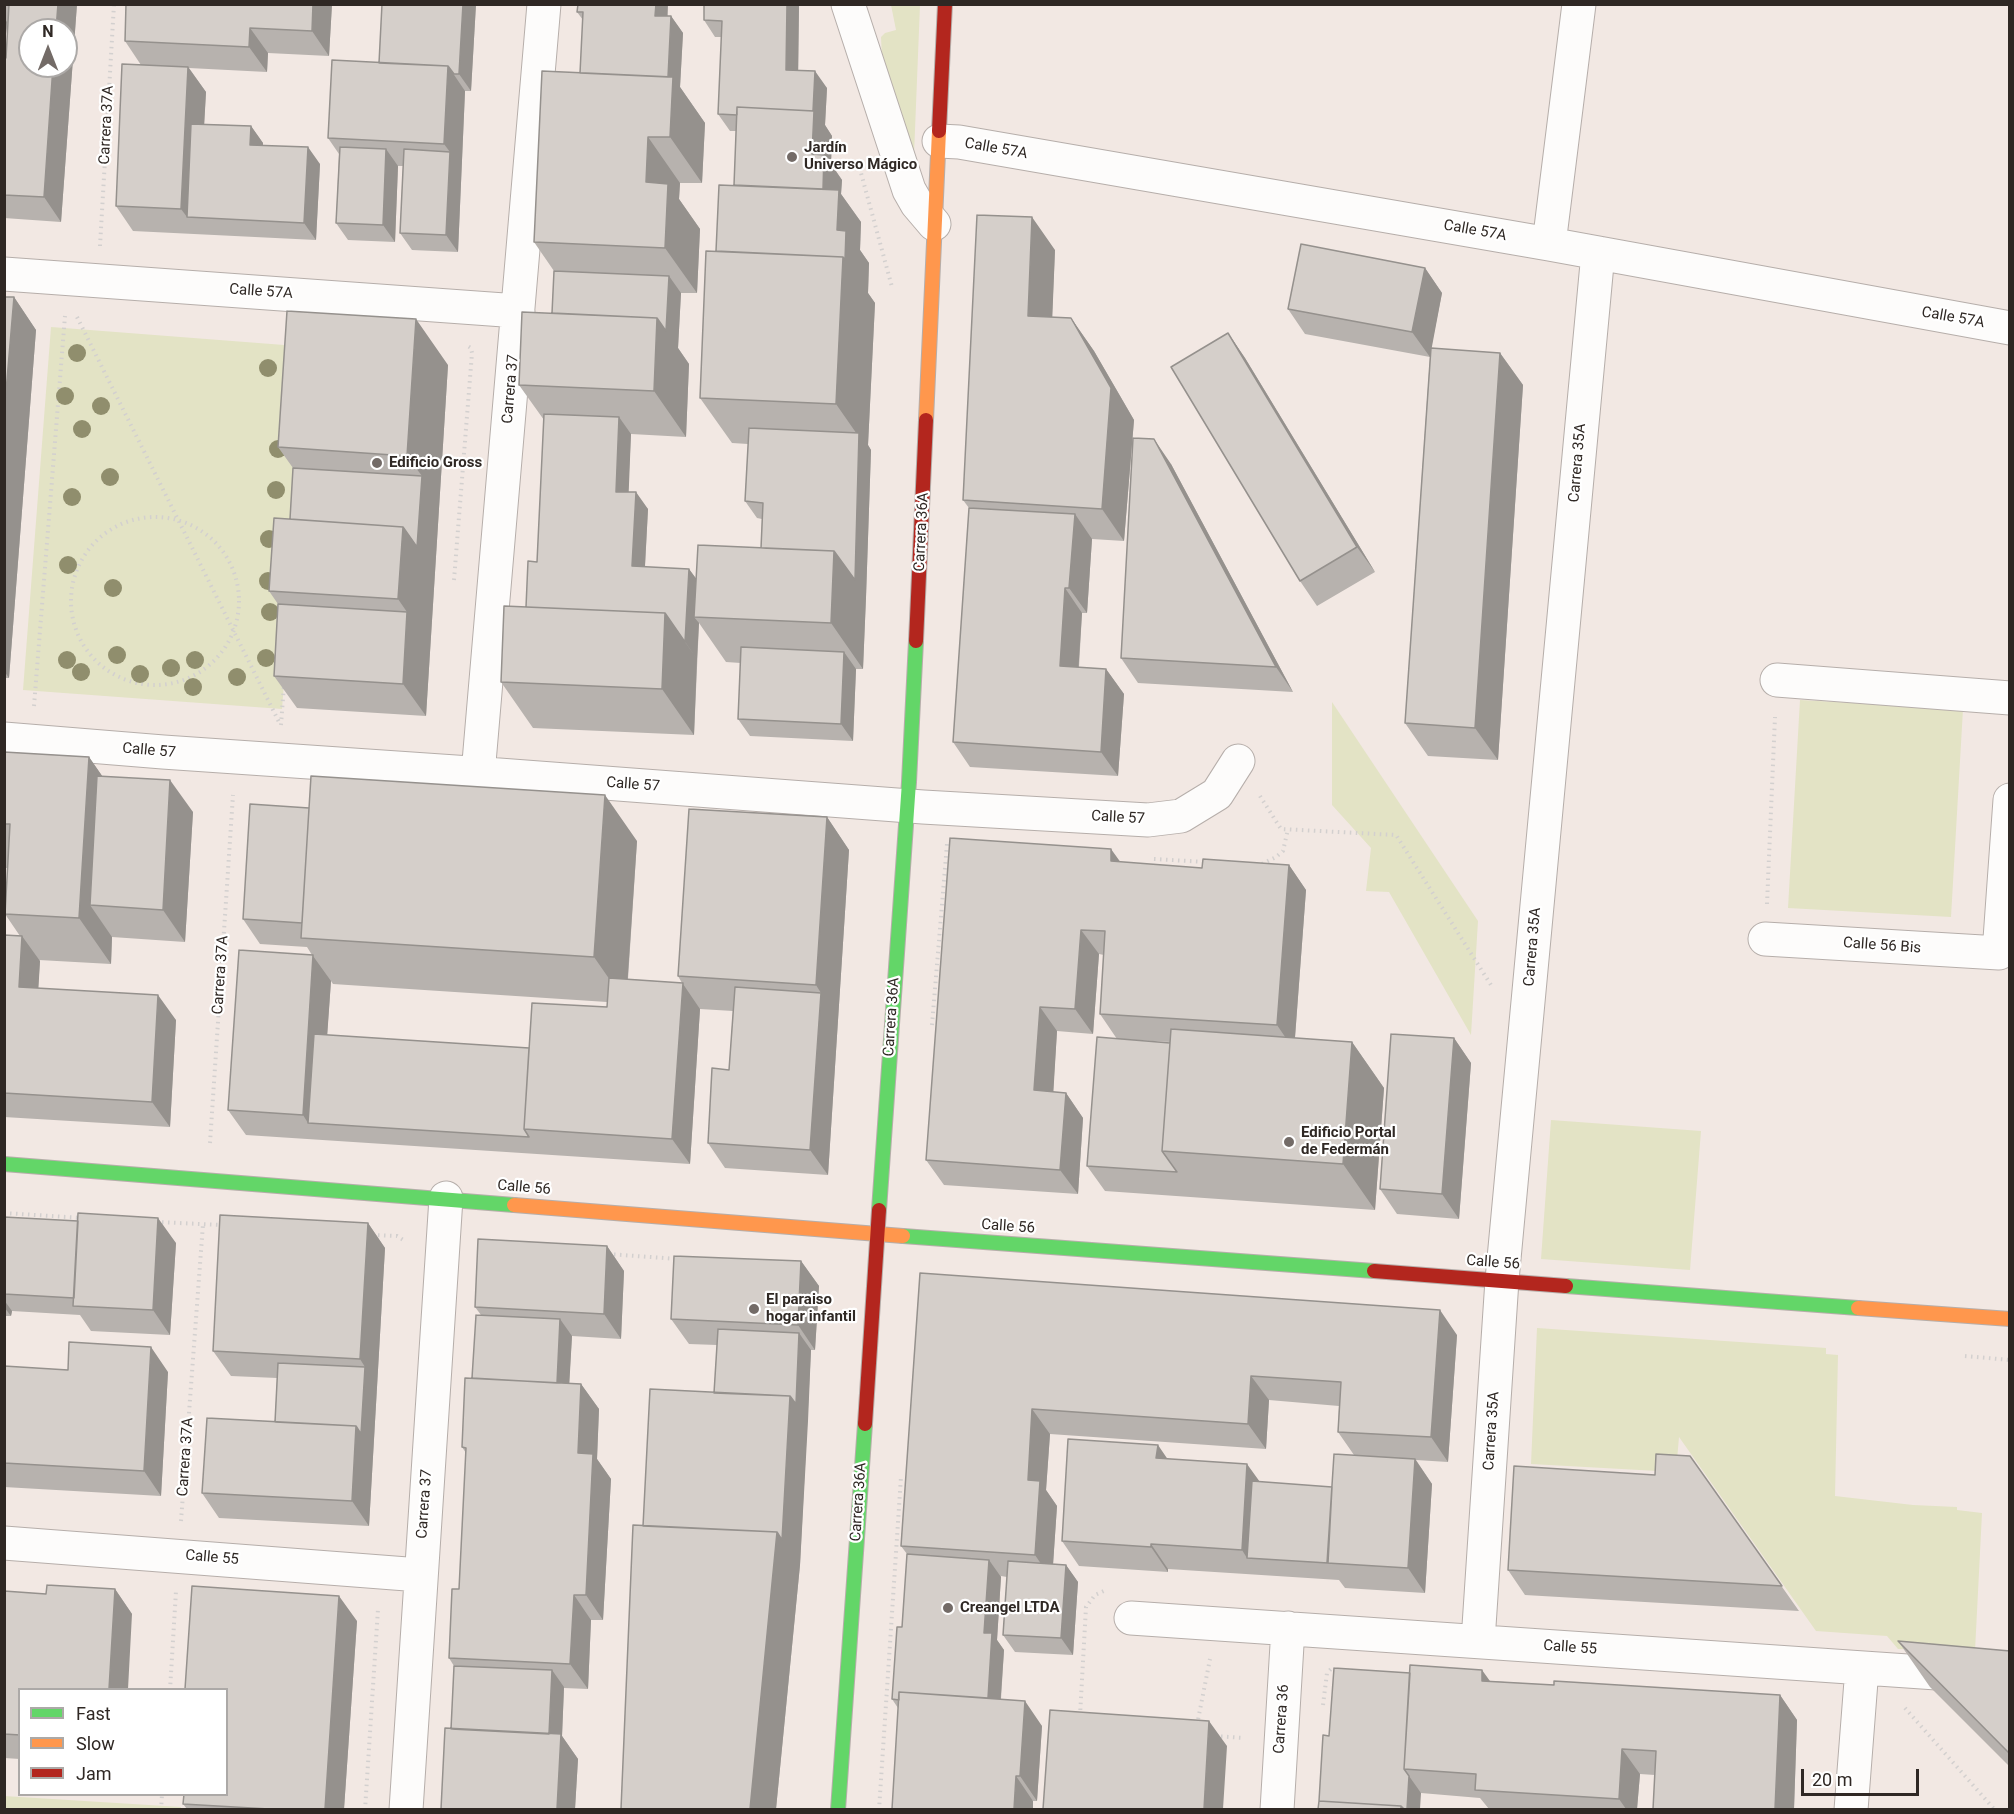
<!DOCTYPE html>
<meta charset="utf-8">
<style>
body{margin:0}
#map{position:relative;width:2014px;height:1814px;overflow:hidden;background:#f2e8e3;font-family:Roboto,sans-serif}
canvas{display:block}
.frame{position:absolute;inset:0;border:6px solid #2f2824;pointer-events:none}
.legend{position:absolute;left:18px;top:1688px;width:210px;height:108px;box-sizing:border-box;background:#fff;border:2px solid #aca9a7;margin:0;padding:8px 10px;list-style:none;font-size:18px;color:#2f2824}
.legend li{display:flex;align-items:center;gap:12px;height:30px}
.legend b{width:30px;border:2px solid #aca9a7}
.north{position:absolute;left:18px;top:18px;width:60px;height:60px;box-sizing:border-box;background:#fff;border:2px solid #aca9a7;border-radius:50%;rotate:0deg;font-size:16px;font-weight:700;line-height:24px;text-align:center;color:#2f2824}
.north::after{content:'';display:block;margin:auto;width:21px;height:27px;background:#736b67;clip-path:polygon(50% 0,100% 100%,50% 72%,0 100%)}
.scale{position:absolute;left:1801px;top:1769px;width:118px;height:27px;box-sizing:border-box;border:3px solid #2f2824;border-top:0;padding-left:8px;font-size:18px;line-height:21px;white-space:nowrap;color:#2f2824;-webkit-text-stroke:4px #fff;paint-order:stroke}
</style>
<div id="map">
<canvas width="2014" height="1814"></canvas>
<div class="frame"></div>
<ul class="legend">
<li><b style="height:8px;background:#63d668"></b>Fast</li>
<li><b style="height:8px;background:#ff974d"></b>Slow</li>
<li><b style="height:8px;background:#b3261e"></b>Jam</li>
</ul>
<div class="north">N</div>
<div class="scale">20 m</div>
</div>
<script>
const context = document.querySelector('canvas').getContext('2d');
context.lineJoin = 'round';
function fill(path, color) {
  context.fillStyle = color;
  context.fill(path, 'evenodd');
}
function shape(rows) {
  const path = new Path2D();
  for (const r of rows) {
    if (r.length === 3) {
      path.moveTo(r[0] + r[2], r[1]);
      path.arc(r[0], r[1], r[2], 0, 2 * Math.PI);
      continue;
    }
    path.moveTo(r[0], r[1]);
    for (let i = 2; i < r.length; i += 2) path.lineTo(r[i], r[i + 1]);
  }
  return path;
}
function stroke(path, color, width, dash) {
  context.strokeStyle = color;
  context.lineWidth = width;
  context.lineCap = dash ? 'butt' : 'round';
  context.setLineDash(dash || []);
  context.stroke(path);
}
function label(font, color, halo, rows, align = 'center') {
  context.font = font + ' Roboto,sans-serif';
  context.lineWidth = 4.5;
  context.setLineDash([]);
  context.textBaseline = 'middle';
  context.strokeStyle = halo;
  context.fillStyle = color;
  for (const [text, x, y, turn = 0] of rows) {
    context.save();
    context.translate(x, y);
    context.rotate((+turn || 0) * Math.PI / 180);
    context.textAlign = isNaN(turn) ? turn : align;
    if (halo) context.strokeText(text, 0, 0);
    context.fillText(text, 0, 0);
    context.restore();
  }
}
fill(shape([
 [891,5,920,5,914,155,882,59,881,37,885,33,896,30],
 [51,327,310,347,282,709,23,690],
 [1800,700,1963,709,1951,917,1788,908],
 [1332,702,1478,921,1471,1035,1389,892,1366,891,1371,848,1332,805],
 [1551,1120,1701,1131,1690,1270,1541,1259],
 [1537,1328,1826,1348,1826,1354,1838,1355,1835,1496,1913,1505,1957,1507,1957,1510,1982,1513,1975,1651,1898,1649,1887,1636,1816,1631,1679,1437,1676,1472,1531,1464],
 [4,1796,181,1807,181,1809,5,1809]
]), '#e3e3c5');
const street = shape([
 [848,4,909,190,917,204,934,224],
 [939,141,959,142,1549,244,2010,328],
 [1549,244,1579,4],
 [4,274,518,311],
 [1777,680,2010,698],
 [4,739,163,752,499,775,923,807,1148,820,1181,816,1217,794,1238,761],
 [478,774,544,4],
 [1765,939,1999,953,2010,800],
 [4,1543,420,1575],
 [1131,1618,2010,1678],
 [1478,1641,1502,1280,1598,253],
 [406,1810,446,1198],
 [1277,1810,1288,1628],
 [1851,1810,1862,1668]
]);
const fast = shape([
 [4,1164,514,1205],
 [879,1210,909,782,916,641],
 [903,1236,1374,1271],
 [1566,1286,1858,1308],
 [838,1810,865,1424]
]);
const slow = shape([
 [926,420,939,131],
 [514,1205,903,1236],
 [1858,1308,2010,1319]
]);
const jam = shape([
 [939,131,945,4],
 [916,641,926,420],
 [1374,1271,1566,1286],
 [865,1424,879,1210]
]);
stroke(street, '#b6aeaa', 35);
stroke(fast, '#b6aeaa', 16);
stroke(slow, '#b6aeaa', 16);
stroke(jam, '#b6aeaa', 16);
stroke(shape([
 [858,162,892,287],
 [100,246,114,4],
 [77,317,280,724],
 [155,601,84],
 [454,580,472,353,471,348,466,345],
 [34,706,65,316],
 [281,725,284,685],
 [1260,796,1281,829,1396,835,1491,985],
 [1154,859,1206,862],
 [1262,864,1276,857,1283,851,1288,829],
 [1767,904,1775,717],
 [932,1025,947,844],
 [210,1143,233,795],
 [4,1213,83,1218],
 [156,1222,223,1225],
 [372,1235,397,1236,405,1241],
 [608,1254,678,1259],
 [1965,1356,2010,1360],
 [181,1521,203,1224],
 [170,1690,176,1591],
 [1323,1705,1327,1673,1331,1669],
 [1905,1708,1995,1810],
 [1080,1716,1086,1607,1095,1595,1106,1590],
 [1197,1725,1210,1659],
 [1215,1736,1244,1738],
 [161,1810,162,1794],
 [365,1810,378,1609],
 [879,1810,901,1477]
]), '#d3d0cf', 4, [1.5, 4.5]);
stroke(street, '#fdfcfb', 33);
stroke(fast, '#63d668', 14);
stroke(slow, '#ff974d', 14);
stroke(jam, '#b3261e', 14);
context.fillStyle = '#908e6d';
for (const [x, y] of [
 [77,353],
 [268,368],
 [65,396],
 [101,406],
 [82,429],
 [278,449],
 [110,477],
 [276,490],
 [72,497],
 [269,539],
 [68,565],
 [268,581],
 [113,588],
 [270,612],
 [117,655],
 [266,658],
 [67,660],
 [195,660],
 [171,668],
 [81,672],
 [140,674],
 [237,677],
 [193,687]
]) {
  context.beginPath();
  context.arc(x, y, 9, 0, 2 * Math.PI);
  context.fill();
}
fill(shape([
 [4,4,77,4,61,222,4,218,4,58,6,58,8,22,6,34,4,34],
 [126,4,332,4,329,56,268,53,267,72,189,68,206,92,204,124,251,126,263,143,263,145,320,164,316,240,133,231,116,206,141,65,125,41],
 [476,4,471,91,465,91,458,252,412,250,400,233,403,166,398,166,395,242,348,240,336,223,339,154,328,138,379,63],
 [704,4,799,4,798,70,827,88,825,125,832,136,831,164,842,180,841,194,861,222,860,250,869,263,868,293,875,303,868,445,871,450,866,597,863,669,856,669,853,741,750,736,738,719,741,663,726,662,699,623,694,735,533,728,501,682,526,607,537,562,544,420,519,385,552,313,554,271,534,242,580,73,583,20,577,12,671,16,683,33,680,87,705,123,702,183,680,183,679,199,700,229,697,293,681,293,678,348,689,364,686,437,631,434,628,492,648,509,645,567,689,569,696,579,761,548,762,519,757,518,745,501,748,444,732,443,700,398,716,251,734,185,736,131,730,131,718,114,722,37,715,37,704,20],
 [1055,250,1052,317,1071,318,1094,351,1134,420,1124,541,1092,539,1087,613,1082,613,1079,667,1106,669,1124,694,1118,776,970,767,953,742,969,508,963,500],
 [1425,268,1442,293,1431,348,1500,353,1523,385,1498,760,1428,756,1405,723,1430,357,1305,334,1288,309],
 [4,297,14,297,36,330,9,678,4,678],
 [1228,333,1245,358,1375,572,1317,606,1300,581],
 [448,365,426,716,297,708,274,676,278,604,269,591,290,519,293,468,278,447],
 [1171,464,1293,692,1138,683,1121,658],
 [4,752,89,757,102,776,193,812,185,942,112,937,111,964,39,960,40,961,38,988,176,1020,170,1127,4,1117,4,935,20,936,5,914,8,868,4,868],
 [827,817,849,850,828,1175,725,1168,708,1143,729,1070,733,1011,700,1009,690,1164,246,1135,228,1110,312,955,307,947,260,944,243,919,637,841,628,979,682,983,678,976],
 [331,981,333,984,607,1002,607,1007,529,1048,327,1035],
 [1120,862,1202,868,1289,865,1306,890,1295,1038,1352,1042,1384,1088,1375,1210,1105,1191,1087,1166,1170,1042,1117,1039,1100,1014,1104,955,1099,954,1093,1034,1057,1031,1053,1092,1066,1093,1083,1118,1078,1194,944,1185,926,1160],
 [1454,1038,1471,1063,1459,1219,1397,1214,1380,1189],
 [4,1217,176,1243,170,1335,91,1331,80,1315,12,1311,11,1316,4,1316],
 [368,1223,385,1248,369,1526,219,1518,202,1493,275,1422,277,1378,231,1376,213,1351],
 [607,1246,624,1271,621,1339,572,1336,569,1383,581,1384,599,1409,597,1459,611,1479,603,1620,591,1620,588,1689,564,1688,562,1736,578,1759,575,1809,441,1809,451,1729,454,1666,449,1658,459,1589,466,1453,462,1447,472,1378,481,1315,475,1307],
 [801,1261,819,1286,815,1350,811,1350,800,1565,776,1809,621,1809,643,1526,714,1393,717,1345,689,1344,671,1319],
 [920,1273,1457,1335,1448,1462,1416,1460,1432,1484,1425,1593,1345,1588,1339,1580,1168,1569,1168,1572,1079,1566,1062,1541,1167,1459,1260,1482,1332,1487,1354,1455,1338,1432,1339,1406,1269,1400,1266,1449,1050,1434,1046,1490,1057,1506,1053,1564,1066,1565,1078,1582,1073,1655,1015,1652,1003,1635,1007,1577,1001,1576,997,1640,1004,1650,1001,1699,1042,1726,1037,1801,1033,1801,898,1708,892,1699,902,1627,907,1554,901,1546],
 [4,1357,5,1359,5,1366,68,1370,168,1372,161,1496,4,1487],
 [1690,1456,1799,1611,1525,1595,1508,1570,1655,1475],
 [115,1589,132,1614,20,1689,20,1759,4,1758,4,1591,46,1594],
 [357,1621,344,1809,187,1809,183,1804],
 [1898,1641,2010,1651,2010,1767,1930,1687],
 [1490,1681,1554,1685,1780,1695,1797,1720,1794,1809,1653,1809,1655,1775,1640,1774,1637,1809,1489,1809,1480,1798,1421,1793,1329,1736]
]), '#b7b2ae');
fill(shape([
 [58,4,77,4,61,222,44,197,53,66,66,66,66,30,56,30],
 [313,4,332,4,329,56,312,31],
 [463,4,476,4,471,91,459,74],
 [656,4,668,4,667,33,655,16],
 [787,4,799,4,798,87,786,70],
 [671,16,683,33,680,87,705,123,702,183,670,137,667,104],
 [4,18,7,22,6,34,4,32],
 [250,28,268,53,267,72,249,47],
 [448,66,465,91,458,252,446,235,450,152,444,144],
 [188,67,206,92,199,218,187,217,181,209],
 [815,71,827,88,825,125,832,136,831,164,842,180,841,194,861,222,860,250,869,263,868,293,875,303,868,445,871,450,866,597,863,669,831,623,834,551,859,437,836,404,823,195,812,154,812,119],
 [251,126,263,143,262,162,250,145],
 [648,137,680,183,679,199,700,229,697,293,665,248,646,182],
 [308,147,320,164,316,240,304,223],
 [386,149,398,166,395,242,383,225],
 [1032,217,1055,250,1051,349,1028,316],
 [1425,268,1442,293,1430,357,1412,332],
 [669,276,681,293,678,348,689,364,686,437,654,391,657,318],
 [14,297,36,330,9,678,4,671,4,415],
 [1071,318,1094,351,1134,420,1124,541,1102,509],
 [416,319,448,365,426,716,403,684,407,612,398,599,403,527,422,476,407,456],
 [1228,333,1245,358,1375,572,1357,547],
 [1500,353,1523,385,1498,760,1475,728],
 [619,417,631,434,628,509,616,492],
 [1154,439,1171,464,1293,692,1276,667],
 [636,492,648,509,644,583,632,566],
 [1075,514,1092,539,1087,613,1069,588],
 [689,569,701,585,694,617,699,623,697,659,685,642],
 [1065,588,1082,613,1077,690,1060,666],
 [665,613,697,659,694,735,662,689],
 [844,652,856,669,853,741,841,724],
 [1106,669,1124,694,1118,776,1101,752],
 [89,757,121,803,90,905,112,937,111,964,79,918],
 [170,780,193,812,185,942,163,910],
 [605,795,637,841,626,1003,594,957],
 [827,817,849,850,828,1175,810,1150,821,993,816,985],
 [1111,849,1129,874,1111,861],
 [1289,865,1306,890,1294,1050,1277,1025],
 [1081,930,1099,954,1093,1034,1075,1009],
 [22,936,40,961,37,1012,19,987],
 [313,956,331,981,321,1124,308,1123,303,1115],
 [683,984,700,1009,690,1164,672,1139],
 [158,995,176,1020,170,1127,152,1102],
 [1040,1007,1057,1031,1052,1115,1034,1090],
 [1454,1038,1471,1063,1459,1219,1442,1194],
 [1352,1042,1384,1088,1375,1210,1343,1164],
 [1066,1093,1083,1118,1078,1194,1060,1170],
 [158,1218,176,1243,170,1335,153,1310],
 [368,1223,385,1248,369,1526,352,1501,356,1426,365,1367,360,1359],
 [607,1246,624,1271,621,1339,604,1314],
 [801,1261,819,1286,815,1350,798,1325],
 [4,1300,12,1311,11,1316,4,1307],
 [1440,1310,1457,1335,1448,1462,1431,1437],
 [560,1319,572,1336,568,1407,556,1390],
 [799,1333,811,1350,808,1421,800,1565,776,1809,750,1809,790,1396],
 [151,1347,168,1372,161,1496,144,1471],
 [1251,1376,1269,1400,1266,1449,1248,1424],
 [581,1384,599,1409,597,1459,611,1479,603,1620,586,1595,578,1453],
 [1032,1409,1050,1434,1046,1490,1057,1506,1052,1580,1035,1555,1028,1480],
 [1158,1445,1175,1470,1156,1458],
 [1415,1459,1432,1484,1425,1593,1408,1568],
 [1247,1464,1265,1489,1247,1558,1242,1550],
 [1151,1544,1168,1569,1168,1572,1151,1547],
 [989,1560,1001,1577,997,1640,1004,1650,999,1723,987,1706,984,1633],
 [1066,1565,1078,1582,1073,1655,1061,1638],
 [115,1589,132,1614,128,1689,109,1689],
 [574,1595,591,1620,588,1689,570,1664],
 [339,1596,357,1621,344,1809,325,1809],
 [552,1670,564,1687,562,1736,578,1759,575,1809,557,1809,549,1741],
 [1482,1670,1500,1695,1482,1681],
 [1780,1695,1797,1720,1794,1809,1775,1809],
 [1025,1701,1042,1726,1037,1801,1020,1776],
 [1209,1721,1227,1746,1223,1809,1204,1809],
 [1622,1749,1640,1774,1637,1809,1626,1809,1619,1799],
 [1016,1776,1033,1801,1033,1809,1014,1809],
 [1409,1776,1421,1793,1420,1809,1407,1809]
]), '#95918d');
const building = shape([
 [9,4,58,4,56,30,30,30,30,66,53,66,44,197,4,195,4,58,6,58,9,4],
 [126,4,313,4,312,31,250,28,249,47,125,41,126,4],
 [382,4,463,4,459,74,454,74,448,66,379,63,382,4],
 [578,4,656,4,655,16,671,16,668,77,580,73,583,12,577,12,578,4],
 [704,4,787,4,786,70,815,71,813,111,737,107,737,115,718,114,722,21,704,20,704,4],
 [332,60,448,66,444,144,328,138,332,60],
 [122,64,188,67,181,209,116,206,122,64],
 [542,71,673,77,670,137,648,137,646,182,668,184,665,248,534,242,542,71],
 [737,107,814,111,812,154,824,155,823,189,734,185,737,107],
 [191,124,251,126,250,145,308,147,304,223,187,217,191,124],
 [340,147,386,149,383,225,336,223,340,147],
 [404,149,450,152,446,235,400,233,404,149],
 [719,185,839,190,837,230,846,231,845,260,843,257,716,251,719,185],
 [977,215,1032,217,1028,316,1071,318,1111,388,1102,509,963,500,977,215],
 [1301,244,1425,268,1412,332,1288,309,1301,244],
 [706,251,843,257,836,404,700,398,706,251],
 [554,271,669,276,666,331,657,318,552,313,554,271],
 [4,297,14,297,4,415,4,297],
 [287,311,416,319,407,456,278,447,287,311],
 [522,312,657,318,654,391,519,385,522,312],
 [1228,333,1357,547,1300,581,1171,367,1228,333],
 [1431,348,1500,353,1475,728,1405,723,1431,348],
 [544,414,619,417,616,492,636,492,632,566,689,569,685,642,665,613,526,607,528,561,537,562,544,414],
 [749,428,859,433,855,580,834,551,761,548,763,503,745,501,749,428],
 [1133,438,1154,439,1276,667,1121,658,1133,438],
 [293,468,422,476,417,547,403,527,290,519,293,468],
 [969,508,1075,514,1069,588,1065,588,1060,666,1106,669,1101,752,953,742,969,508],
 [274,518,403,527,398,599,269,591,274,518],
 [698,545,834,551,831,623,694,617,698,545],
 [278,604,407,612,403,684,274,676,278,604],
 [504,606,665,613,662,689,501,682,504,606],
 [741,647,844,652,841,724,738,719,741,647],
 [4,752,89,757,79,918,5,914,10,824,4,824,4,752],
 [97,776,170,780,163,910,90,905,97,776],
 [311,776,605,795,594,957,301,938,311,776],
 [250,804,309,808,302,923,243,919,250,804],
 [689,809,827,817,816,985,678,976,689,809],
 [950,838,1111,849,1111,861,1202,868,1203,859,1289,865,1277,1025,1100,1014,1105,931,1081,930,1075,1009,1040,1007,1034,1090,1066,1093,1060,1170,926,1160,950,838],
 [4,935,22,936,19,987,158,995,152,1102,4,1093,4,935],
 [239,950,313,955,303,1115,228,1110,239,950],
 [609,978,683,983,672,1139,524,1129,532,1003,607,1007,609,978],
 [735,987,821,993,810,1150,708,1143,712,1068,729,1070,735,987],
 [1171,1029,1352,1042,1343,1164,1162,1151,1171,1029],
 [314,1034,529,1048,524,1129,529,1137,308,1123,314,1034],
 [1391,1034,1454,1038,1442,1194,1380,1189,1391,1034],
 [1097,1037,1170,1043,1162,1151,1177,1172,1087,1166,1097,1037],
 [78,1213,158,1218,153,1310,73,1306,78,1213],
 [220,1215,368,1223,360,1359,213,1351,220,1215],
 [4,1217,78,1221,74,1298,4,1294,4,1217],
 [478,1239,607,1246,604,1314,475,1307,478,1239],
 [674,1256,801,1261,798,1325,671,1319,674,1256],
 [920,1273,1440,1310,1431,1437,1338,1432,1341,1382,1251,1376,1248,1424,1032,1409,1028,1480,1040,1481,1035,1555,901,1546,920,1273],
 [476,1315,560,1319,557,1383,472,1378,476,1315],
 [718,1329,799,1333,796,1404,790,1396,714,1393,718,1329],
 [69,1342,151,1347,144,1471,4,1463,4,1366,68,1370,69,1342],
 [278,1363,365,1367,361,1434,356,1426,275,1422,278,1363],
 [465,1378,581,1384,578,1453,593,1454,586,1595,574,1595,570,1664,449,1658,452,1589,459,1589,466,1448,462,1447,465,1378],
 [650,1389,790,1396,782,1540,777,1532,643,1526,650,1389],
 [207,1418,356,1426,352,1501,202,1493,207,1418],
 [1068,1439,1158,1445,1156,1458,1247,1464,1242,1550,1151,1544,1151,1547,1062,1541,1068,1439],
 [1334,1454,1415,1459,1408,1568,1327,1563,1334,1454],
 [1656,1454,1690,1456,1782,1586,1508,1570,1514,1466,1655,1475,1656,1454],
 [1252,1481,1332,1487,1328,1563,1247,1558,1252,1481],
 [633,1525,777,1532,750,1809,621,1809,633,1525],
 [907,1554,989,1560,984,1633,992,1633,988,1698,899,1692,899,1700,892,1699,897,1627,902,1627,907,1554],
 [1008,1561,1066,1565,1061,1638,1003,1635,1008,1561],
 [47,1585,115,1589,109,1689,20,1689,20,1735,4,1734,4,1591,46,1594,47,1585],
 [192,1586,339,1596,325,1809,269,1809,183,1804,184,1794,226,1794,226,1689,185,1689,192,1586],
 [1898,1641,2010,1651,2010,1754,1898,1641],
 [1410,1665,1482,1670,1482,1681,1554,1685,1554,1681,1780,1695,1775,1809,1653,1809,1656,1751,1622,1749,1619,1799,1475,1790,1476,1774,1404,1769,1410,1665],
 [454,1666,552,1670,549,1734,451,1729,454,1666],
 [1334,1668,1410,1673,1404,1769,1409,1776,1407,1809,1404,1809,1401,1806,1319,1801,1323,1735,1329,1736,1334,1668],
 [899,1692,1025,1701,1020,1776,1016,1776,1014,1809,892,1809,899,1692],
 [1050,1710,1209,1721,1204,1809,1043,1809,1050,1710],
 [445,1728,561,1734,557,1809,441,1809,445,1728],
 [1319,1801,1401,1806,1401,1809,1318,1809,1319,1801]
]);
fill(building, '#d5cfca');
stroke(building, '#95918d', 1.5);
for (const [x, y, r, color] of [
 [792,157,6,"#736b67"],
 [377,463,6,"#736b67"],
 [1289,1142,6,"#736b67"],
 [754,1309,6,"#736b67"],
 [948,1608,6,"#736b67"]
]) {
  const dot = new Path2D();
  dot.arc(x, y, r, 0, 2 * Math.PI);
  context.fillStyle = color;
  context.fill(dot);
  stroke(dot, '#fff', 2);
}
label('15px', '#2f2824', '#fff', [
 ["Carrera 37A",107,125,-87],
 ["Calle 57A",996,149,10],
 ["Calle 57A",1475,231,10],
 ["Calle 57A",261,292,4],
 ["Calle 57A",1953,318,10],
 ["Carrera 37",511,389,-85],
 ["Carrera 35A",1578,463,-85],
 ["Carrera 36A",922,532,-87],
 ["Calle 57",149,751,5],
 ["Calle 57",633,785,4],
 ["Calle 57",1118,818,3],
 ["Calle 56 Bis",1882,946,4],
 ["Carrera 35A",1533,947,-85],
 ["Carrera 37A",221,975,-86],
 ["Carrera 36A",892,1017,-86],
 ["Calle 56",524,1188,5],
 ["Calle 56",1008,1227,4],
 ["Calle 56",1493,1263,4],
 ["Carrera 35A",1492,1431,-86],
 ["Carrera 37A",186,1457,-86],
 ["Carrera 36A",859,1502,-86],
 ["Carrera 37",425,1504,-86],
 ["Calle 55",212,1558,5],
 ["Calle 55",1570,1648,4],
 ["Carrera 36",1282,1719,-86]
]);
label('bold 15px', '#2f2824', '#fff', [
 ["Jardín",804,148],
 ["Universo Mágico",804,165],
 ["Edificio Gross",389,463],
 ["Edificio Portal",1301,1133],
 ["de Federmán",1301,1150],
 ["El paraiso",766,1300],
 ["hogar infantil",766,1317],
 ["Creangel LTDA",960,1608]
], 'left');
</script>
